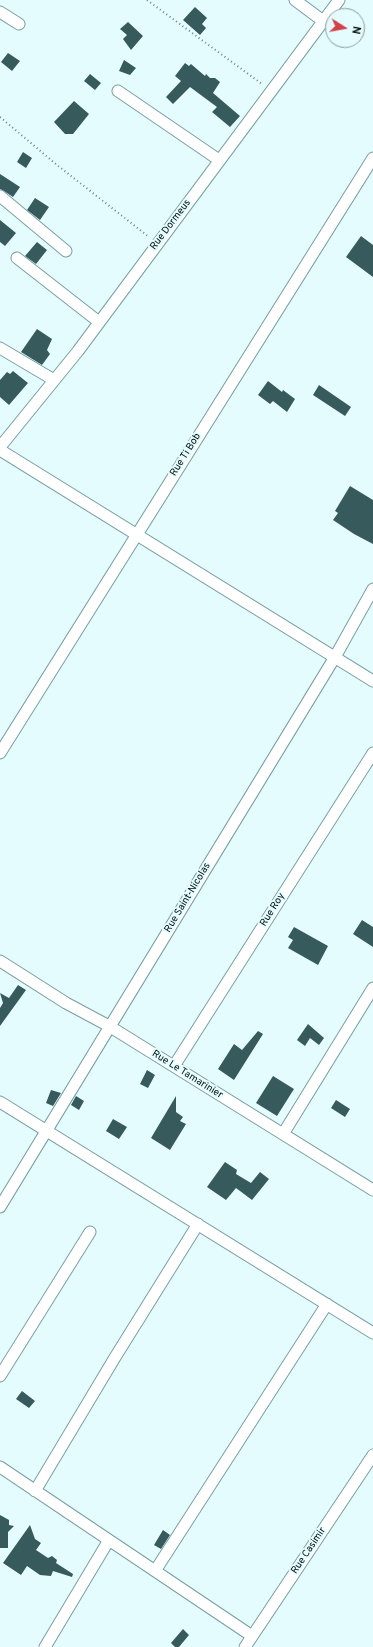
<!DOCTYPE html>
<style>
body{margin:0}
#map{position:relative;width:373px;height:1647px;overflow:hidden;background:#e4fcfd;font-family:Overpass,sans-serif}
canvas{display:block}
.north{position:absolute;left:325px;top:8px;width:40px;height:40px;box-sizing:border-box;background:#e4fcfd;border:1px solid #8a9e9f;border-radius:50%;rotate:101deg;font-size:11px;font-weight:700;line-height:16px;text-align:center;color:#041112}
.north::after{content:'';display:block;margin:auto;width:14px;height:18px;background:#d14248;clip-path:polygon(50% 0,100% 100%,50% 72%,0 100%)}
</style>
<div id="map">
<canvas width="373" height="1647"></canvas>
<div class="north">N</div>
</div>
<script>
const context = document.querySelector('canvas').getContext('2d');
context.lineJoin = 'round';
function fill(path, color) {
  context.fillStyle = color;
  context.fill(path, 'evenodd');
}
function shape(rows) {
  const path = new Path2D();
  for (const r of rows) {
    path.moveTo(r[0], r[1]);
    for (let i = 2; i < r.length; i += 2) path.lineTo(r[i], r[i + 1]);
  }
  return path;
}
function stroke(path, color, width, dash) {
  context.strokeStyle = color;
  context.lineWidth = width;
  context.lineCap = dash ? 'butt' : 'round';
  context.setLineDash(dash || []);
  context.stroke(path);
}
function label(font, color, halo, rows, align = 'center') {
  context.font = font + ' Overpass,sans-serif';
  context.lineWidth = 4;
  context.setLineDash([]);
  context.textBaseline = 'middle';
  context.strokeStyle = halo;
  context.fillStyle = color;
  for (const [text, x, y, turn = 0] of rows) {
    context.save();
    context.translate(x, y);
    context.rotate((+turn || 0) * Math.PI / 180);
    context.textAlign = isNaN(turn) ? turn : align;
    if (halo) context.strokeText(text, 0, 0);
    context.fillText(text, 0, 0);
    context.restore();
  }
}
fill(shape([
 [195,7,207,18,202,24,206,28,200,35,183,20],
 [128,22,143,36,131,50,123,39,127,35,120,29],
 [8,53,20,61,12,71,1,62],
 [124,60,136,68,130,75,119,71],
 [185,63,189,66,191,64,205,76,206,74,210,78,215,78,220,82,213,93,240,116,230,127,212,112,217,107,190,87,173,104,166,97,181,81,175,76],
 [90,74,101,83,95,90,84,81],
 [74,101,89,114,73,134,65,134,54,122],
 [23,152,32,158,26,168,17,162],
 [0,174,20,187,13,197,4,191,0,189],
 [35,198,49,207,40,220,27,210],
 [0,220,16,233,5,246,0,242],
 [361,236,373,245,373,277,346,257],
 [37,242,47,250,36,264,25,256],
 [37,329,52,339,47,350,50,354,42,365,21,352],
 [13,371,28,383,9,405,0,397,0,380,7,372,10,374],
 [268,381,282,392,283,390,295,399,287,412,273,401,270,404,258,395],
 [319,385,351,407,345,416,313,395],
 [350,486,373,500,373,544,354,534,333,520,338,513,335,511],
 [362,920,373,927,373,947,353,934],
 [294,927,328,946,318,965,288,948,293,940,288,937],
 [18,985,26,990,0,1026,0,1008,3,1003,0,993,9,998],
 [308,1024,324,1038,319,1045,310,1038,305,1046,297,1040],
 [258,1031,263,1034,234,1080,218,1069,234,1044,242,1050],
 [147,1070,155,1075,148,1088,140,1084],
 [273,1076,294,1089,277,1116,256,1103],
 [51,1090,61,1093,53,1106,46,1103],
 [76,1096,84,1101,79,1110,71,1105],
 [176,1096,176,1112,183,1117,180,1121,186,1124,170,1150,151,1138],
 [336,1100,350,1109,345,1117,331,1108],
 [113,1119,127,1127,119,1139,106,1131],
 [225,1162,237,1170,236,1174,251,1183,260,1172,269,1179,252,1200,236,1188,226,1200,207,1187],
 [22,1391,35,1401,29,1408,16,1399],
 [0,1515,9,1520,9,1525,14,1526,8,1532,8,1548,0,1548],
 [30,1525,35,1539,41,1543,36,1550,48,1558,52,1556,57,1560,56,1563,73,1574,72,1577,53,1571,51,1576,40,1575,27,1566,21,1575,3,1563],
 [163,1530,170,1535,161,1549,154,1545],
 [183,1629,189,1635,179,1647,175,1647,171,1643]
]), '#375a5d');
const street = shape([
 [295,0,323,21],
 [0,12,19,24],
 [118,91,219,160],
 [0,196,66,251],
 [17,258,99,322],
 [0,348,54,380],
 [0,447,78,351,339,0],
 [0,450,373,681],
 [0,753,373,158],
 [0,961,66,1003,109,1026,373,1190],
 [174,1066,373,753],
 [0,1102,373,1333],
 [283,1134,373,988],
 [0,1207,335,657,373,589],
 [0,1376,90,1232],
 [0,1467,252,1636],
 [35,1491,114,1359,198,1224],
 [155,1571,327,1304],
 [45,1647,109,1540],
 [245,1647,373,1455]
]);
stroke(street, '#799fa2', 13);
stroke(shape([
 [147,0,262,84],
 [0,117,57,165,149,237]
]), '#708283', 2, [1, 3]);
stroke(street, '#fff', 11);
label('10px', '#041112', '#e4fcfd', [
 ["Rue Dormeus",171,225,-53],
 ["Rue Ti Bob",186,455,-58],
 ["Rue Saint-Nicolas",188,898,-59],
 ["Rue Roy",273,910,-58],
 ["Rue Le Tamarinier",187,1075,32],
 ["Rue Casimir",309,1551,-56]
]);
</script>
